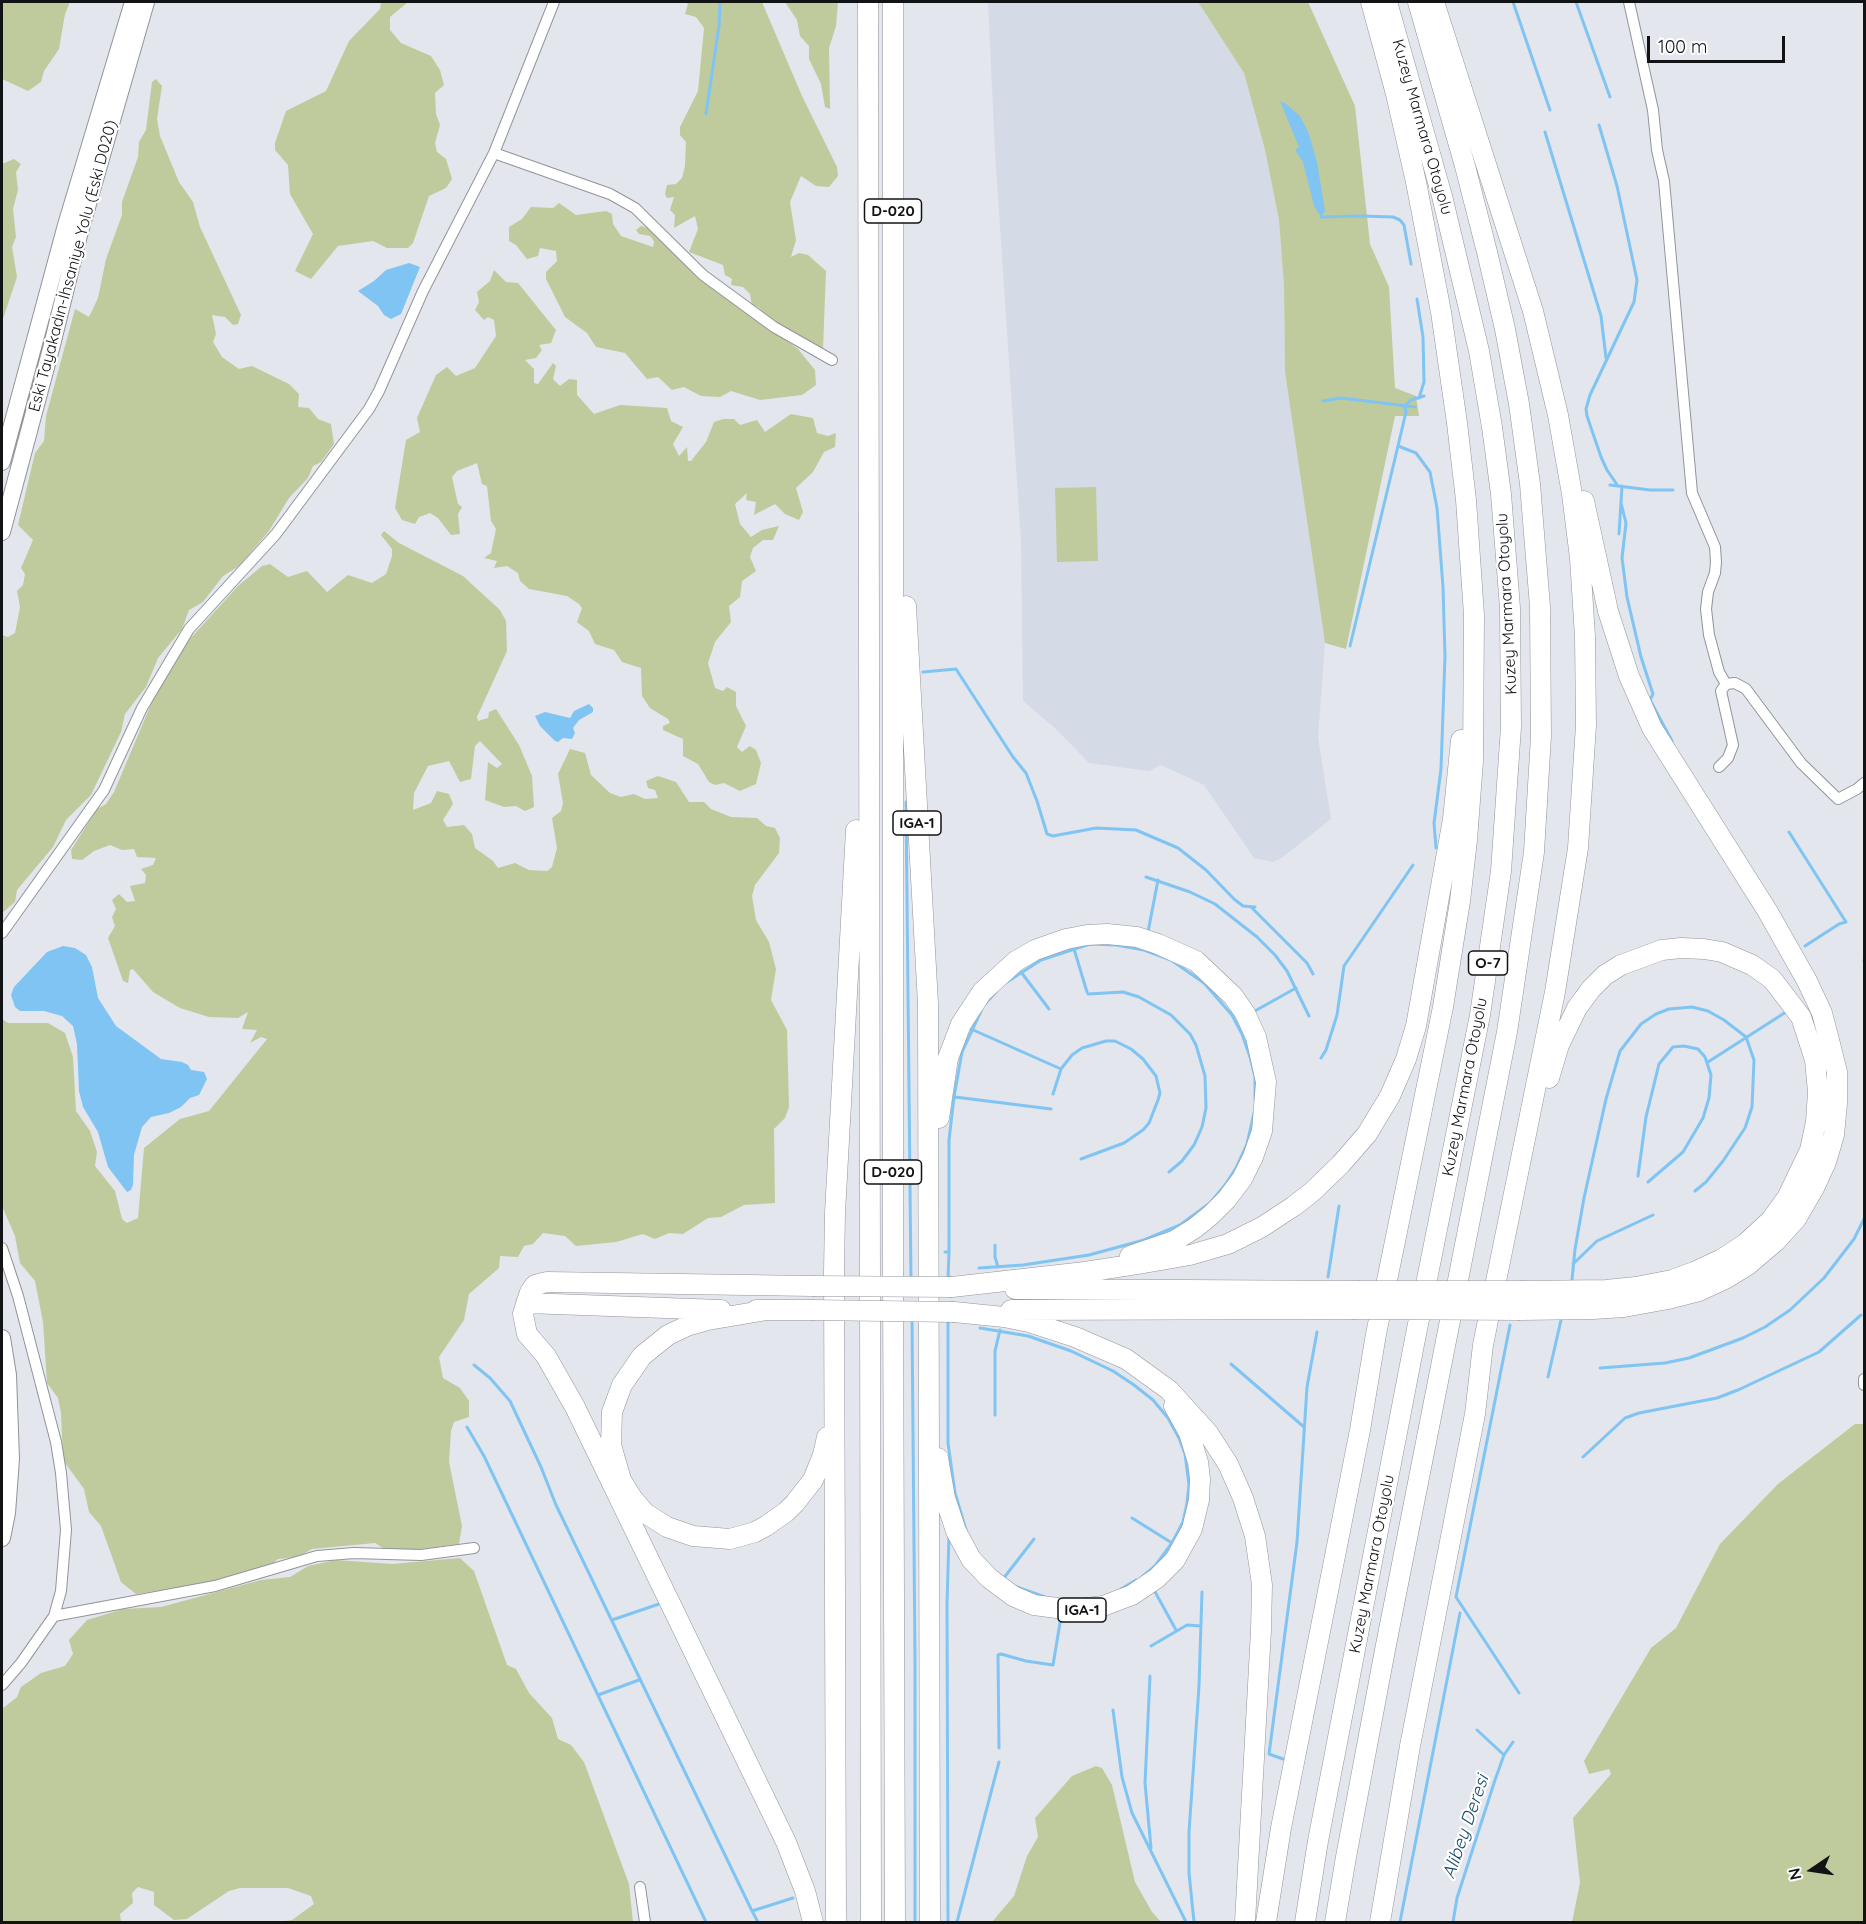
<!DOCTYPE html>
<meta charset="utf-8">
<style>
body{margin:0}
#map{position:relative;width:1866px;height:1924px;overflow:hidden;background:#e3e6ed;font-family:Quicksand,sans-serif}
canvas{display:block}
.frame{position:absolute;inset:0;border:3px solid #121315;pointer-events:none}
.north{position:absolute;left:1782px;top:1840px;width:60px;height:60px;-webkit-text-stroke:4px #fff;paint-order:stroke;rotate:257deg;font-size:16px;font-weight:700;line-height:24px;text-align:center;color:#121315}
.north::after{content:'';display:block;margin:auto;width:21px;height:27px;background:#121315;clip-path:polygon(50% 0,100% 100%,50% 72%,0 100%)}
.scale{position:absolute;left:1647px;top:36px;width:138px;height:27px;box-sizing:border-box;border:3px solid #121315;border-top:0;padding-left:8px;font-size:18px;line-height:21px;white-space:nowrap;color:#121315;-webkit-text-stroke:4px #fff;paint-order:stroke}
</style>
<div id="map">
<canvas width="1866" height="1924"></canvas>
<div class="frame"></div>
<div class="north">N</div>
<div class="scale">100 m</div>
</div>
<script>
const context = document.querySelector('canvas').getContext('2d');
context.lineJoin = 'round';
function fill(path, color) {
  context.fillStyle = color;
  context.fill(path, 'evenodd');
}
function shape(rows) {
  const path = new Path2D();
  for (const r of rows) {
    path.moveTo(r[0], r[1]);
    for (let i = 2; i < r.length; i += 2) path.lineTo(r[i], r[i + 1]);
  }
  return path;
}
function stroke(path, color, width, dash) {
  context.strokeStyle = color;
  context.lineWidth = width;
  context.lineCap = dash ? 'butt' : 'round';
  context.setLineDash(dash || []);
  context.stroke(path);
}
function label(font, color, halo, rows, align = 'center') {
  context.font = font + ' Quicksand,sans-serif';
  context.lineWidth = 4.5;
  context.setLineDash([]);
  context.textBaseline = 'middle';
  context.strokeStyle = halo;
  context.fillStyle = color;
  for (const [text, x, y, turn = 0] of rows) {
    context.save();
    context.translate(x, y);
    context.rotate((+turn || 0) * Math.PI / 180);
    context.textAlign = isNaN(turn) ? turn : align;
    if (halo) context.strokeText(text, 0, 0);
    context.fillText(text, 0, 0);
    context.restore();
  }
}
fill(shape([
 [988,2,1198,2,1244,73,1265,150,1279,220,1284,286,1285,372,1325,643,1318,737,1331,819,1283,857,1273,862,1254,858,1204,785,1161,765,1149,771,1089,763,1057,730,1023,701,1021,541,995,152]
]), '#d5dae7');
fill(shape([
 [2,2,70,2,65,14,59,49,44,71,41,82,28,91,2,79],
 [381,2,408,2,390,17,390,30,401,43,431,56,440,70,444,85,435,93,436,114,440,125,435,143,437,152,446,159,452,179,446,188,429,196,413,243,408,248,387,248,373,241,338,246,311,279,295,271,313,234,290,194,288,165,275,150,275,143,286,111,326,91,349,41,380,9],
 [685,2,762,2,802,96,837,167,838,176,829,187,816,186,801,176,790,202,796,240,791,257,799,253,808,255,826,271,823,349,777,326,758,307,752,306,750,294,743,287,731,285,732,279,725,275,723,265,689,252,698,229,695,216,674,228,675,215,670,210,674,197,667,198,665,194,667,185,676,184,682,178,685,166,686,142,680,135,680,127,698,91,704,28,696,17,685,14,688,4],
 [785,2,838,2,836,26,829,48,830,109,825,107,821,84,809,59,809,46,800,36,797,20],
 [1198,2,1308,2,1355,106,1370,244,1389,287,1395,388,1416,396,1419,416,1395,416,1346,649,1325,643,1285,372,1284,286,1279,220,1265,150,1244,73],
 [156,79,162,86,157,119,160,136,179,182,193,202,200,227,241,315,238,324,233,325,225,317,212,315,216,334,213,342,222,357,239,369,252,366,289,384,299,394,298,407,309,408,318,419,331,424,334,444,321,462,313,466,308,478,289,498,269,531,239,566,223,576,203,602,189,610,182,629,158,658,146,687,125,714,121,732,91,795,66,820,53,847,17,890,15,902,2,913,2,635,8,637,15,633,20,607,17,591,23,585,25,574,21,568,33,540,18,525,35,453,44,441,46,416,75,309,89,317,98,298,106,259,122,215,122,202,138,157,139,142,146,130,152,82],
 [14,159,21,164,16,172,18,190,13,209,16,237,12,247,17,277,2,322,2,164],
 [559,203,576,215,606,211,612,214,613,224,621,236,653,247,654,241,650,236,639,234,636,230,641,226,648,228,708,285,798,349,815,370,816,385,802,395,760,400,731,391,720,397,701,396,684,387,672,390,658,377,647,379,625,353,596,347,587,333,565,317,546,279,546,272,557,261,556,251,540,248,538,256,527,259,516,245,509,241,509,227,522,219,531,207,553,208],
 [494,270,506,282,518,283,556,330,551,343,539,345,542,350,536,358,525,360,534,369,534,383,538,384,553,363,556,366,553,379,560,386,569,379,577,380,577,395,594,414,620,405,667,408,671,421,683,427,673,444,679,456,687,447,688,461,691,461,706,442,714,422,723,419,734,419,740,425,757,420,765,432,791,414,813,418,817,433,828,436,836,433,835,447,824,452,813,472,796,488,803,512,799,520,785,514,775,504,754,515,756,502,746,500,747,493,735,504,740,524,751,537,762,530,779,526,773,540,763,540,753,548,750,557,756,571,742,581,740,597,729,606,731,622,715,642,708,663,715,688,723,691,727,687,736,692,736,706,746,726,737,747,742,752,750,746,756,750,761,763,756,784,740,791,724,783,715,785,709,782,698,764,683,756,683,739,663,730,663,726,670,723,668,719,650,708,642,696,641,668,622,662,614,650,595,644,589,631,577,622,582,608,579,604,567,596,529,589,520,581,518,573,507,566,494,568,497,561,484,558,491,553,496,529,491,521,487,486,482,484,477,463,457,471,452,477,458,504,462,507,458,514,460,534,451,535,438,518,430,513,419,517,415,524,402,520,395,508,406,440,420,432,417,418,436,375,447,367,456,376,475,368,496,336,494,320,488,317,484,320,475,310,479,302,477,292,490,281],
 [1096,487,1098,561,1057,562,1055,488],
 [384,531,399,543,463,576,500,610,506,621,507,651,477,717,478,721,488,718,489,712,496,709,519,745,532,776,534,807,525,811,516,806,504,807,485,800,488,762,497,768,502,764,480,741,475,746,471,779,460,782,449,761,428,766,414,793,413,810,431,803,437,791,449,794,453,804,443,820,447,827,464,825,472,834,475,848,493,861,498,868,515,863,529,870,547,871,552,867,557,848,552,818,561,811,563,803,558,774,570,749,585,753,591,775,610,793,621,797,634,794,645,799,658,798,655,790,648,788,646,781,658,776,676,782,689,802,704,802,711,809,731,817,757,818,766,826,775,828,780,838,779,853,755,885,752,896,756,920,769,942,776,969,771,1000,787,1030,789,1107,785,1118,774,1129,775,1203,744,1205,721,1217,708,1218,683,1234,669,1233,655,1239,643,1234,616,1242,576,1246,565,1236,543,1233,533,1244,524,1246,518,1257,500,1256,499,1268,469,1294,464,1320,439,1357,443,1378,460,1388,469,1401,469,1417,454,1422,451,1431,449,1462,462,1526,459,1544,414,1550,383,1548,375,1543,312,1549,298,1557,278,1559,270,1566,209,1583,136,1594,121,1582,101,1526,89,1512,84,1489,63,1460,61,1413,58,1398,47,1383,43,1322,35,1281,20,1263,15,1236,2,1206,2,1014,2,1019,8,1023,48,1023,65,1033,73,1057,76,1111,90,1131,97,1152,95,1166,115,1191,122,1219,127,1223,138,1218,144,1148,180,1119,209,1111,267,1039,261,1037,250,1043,257,1030,242,1029,248,1012,238,1018,209,1017,180,1008,153,992,133,969,130,970,128,983,123,981,108,938,115,926,112,917,116,909,112,900,119,894,127,902,135,901,130,886,145,883,146,875,141,869,153,865,156,858,137,857,134,849,122,850,110,845,94,851,82,860,72,859,71,850,97,809,106,804,114,792,157,690,188,641,238,586,262,566,270,564,288,577,307,571,327,592,348,575,372,583,386,574,392,556,392,549,381,535],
 [1855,1424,1864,1424,1864,1922,1572,1922,1580,1883,1573,1818,1611,1774,1609,1769,1589,1774,1584,1761,1651,1648,1676,1628,1720,1544,1778,1484],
 [460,1558,474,1571,507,1665,516,1669,529,1693,552,1718,558,1739,571,1745,584,1762,629,1884,633,1922,279,1922,292,1920,314,1904,311,1896,288,1888,240,1888,229,1891,187,1919,174,1920,154,1905,154,1892,138,1887,132,1893,133,1903,120,1914,121,1922,2,1922,2,1709,17,1697,21,1687,41,1673,65,1666,73,1654,69,1640,87,1620,123,1609,161,1607,261,1580,290,1577,308,1566,336,1560,392,1564],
 [1096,1766,1102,1768,1112,1785,1135,1882,1152,1912,1161,1922,992,1922,1014,1896,1027,1856,1038,1837,1035,1818,1072,1776]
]), '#bfcb9c');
fill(shape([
 [1280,101,1286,104,1300,116,1309,134,1317,162,1325,211,1321,217,1314,206,1303,162,1295,150,1299,147],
 [409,263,420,267,401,314,391,319,384,315,378,306,358,291,374,281,386,270],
 [589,704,593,708,593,712,579,720,573,728,575,733,572,739,563,738,558,742,555,741,540,726,535,716,545,712,570,718,574,711],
 [63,946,75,948,86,955,92,967,98,998,116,1026,161,1059,182,1062,188,1065,191,1070,204,1072,207,1079,199,1095,190,1098,181,1107,169,1113,151,1117,142,1127,134,1155,133,1185,131,1190,127,1192,108,1167,98,1132,83,1107,79,1091,77,1044,73,1026,62,1016,44,1011,20,1011,15,1007,11,995,14,987,47,952]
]), '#7fc4f3');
stroke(shape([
 [1513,2,1550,110],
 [1576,2,1610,97],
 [706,114,719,26,720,2],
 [1599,125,1617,186,1637,280,1634,302,1590,395,1586,409,1587,416,1601,457,1607,470,1618,486],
 [1545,132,1601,316,1606,358],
 [1321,217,1361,216,1393,217,1400,220,1404,225,1411,264],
 [1417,299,1423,337,1424,382,1419,398],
 [1323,401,1341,398,1415,407],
 [1405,406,1411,400,1424,396],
 [1398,446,1416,453,1430,472,1437,508,1443,587,1445,656,1441,769,1434,823,1436,848],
 [1610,485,1650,490,1673,490],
 [1621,503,1626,523,1622,558,1627,597,1641,657,1653,694,1650,700,1672,741],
 [1619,534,1622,486],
 [1350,646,1398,446,1406,412,1405,407],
 [923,672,956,669,1013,757,1026,773,1037,801,1047,834,1053,836,1096,828,1136,830,1178,848,1206,870,1234,899,1243,906,1255,907],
 [906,802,911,1280],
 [1789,832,1846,922,1839,924,1805,946],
 [1146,877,1190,892,1215,904,1257,937,1275,955,1287,971,1309,1016],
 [1252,908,1307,963,1313,974],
 [1148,932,1158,880],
 [1074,949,1087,992],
 [1864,960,1864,961],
 [1021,972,1049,1009],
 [1007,982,1041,960,1090,944,1116,945,1144,950,1171,960,1204,983,1232,1015,1242,1034,1250,1057,1255,1077,1255,1100],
 [1088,994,1123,992,1139,997,1171,1015,1190,1034,1196,1045,1205,1076,1206,1108,1202,1127,1194,1145,1182,1161,1169,1172],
 [984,1005,996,992],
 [1253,1012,1296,988],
 [971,1029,1061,1069],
 [1321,1058,1326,1050,1337,1015,1344,966,1413,865],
 [1708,1062,1786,1012],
 [1053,1094,1061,1069,1072,1055,1082,1048,1106,1041,1115,1041,1131,1049,1143,1059,1156,1076,1160,1093,1158,1100,1149,1123,1143,1130,1124,1143,1081,1159],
 [955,1097,1051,1109],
 [1638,1176,1646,1117,1659,1064,1673,1047,1684,1046,1698,1049,1705,1057,1711,1075,1709,1098,1703,1118,1683,1152,1648,1182],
 [995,1245,995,1257,998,1267],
 [945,1252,949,1252,948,1280],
 [949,1252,949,1140,954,1097,962,1052,981,1011],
 [1573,1264,1597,1241,1653,1215],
 [979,1268,1023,1265,1089,1255,1144,1240,1180,1225,1210,1203,1225,1185,1236,1168,1247,1144,1254,1113],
 [1328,1277,1339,1206],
 [1572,1280,1575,1249,1584,1198,1606,1099,1620,1051,1641,1024,1656,1014,1669,1009,1692,1007,1708,1011,1724,1020,1746,1037,1754,1060,1752,1107,1745,1128,1723,1161,1706,1182,1695,1191],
 [912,1319,915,1659,915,1922],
 [948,1320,948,1443,955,1493,966,1530],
 [1510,1325,1456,1597,1519,1693],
 [980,1328,1028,1336,1071,1351,1113,1371,1134,1385,1153,1400,1168,1418,1179,1438,1185,1454,1189,1485,1187,1503,1183,1522,1172,1543,1155,1566,1142,1577],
 [1231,1364,1304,1427],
 [474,1365,490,1378,510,1401,541,1467,556,1505,752,1911],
 [1600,1368,1665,1363,1689,1358,1743,1338,1765,1327,1790,1310,1824,1278,1854,1239,1864,1219],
 [1548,1377,1561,1320],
 [995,1415,995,1351,1000,1330],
 [467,1427,484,1456,706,1922],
 [1583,1457,1625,1418,1639,1413,1717,1398,1738,1390,1819,1352,1861,1315],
 [1132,1518,1172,1543],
 [1003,1579,1034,1539],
 [1014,1586,1045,1597],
 [1121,1589,1136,1580],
 [1154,1590,1176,1630],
 [612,1620,659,1604],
 [1151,1646,1187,1625,1201,1626],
 [1150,1676,1145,1783,1151,1848],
 [598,1695,639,1680],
 [1113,1710,1122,1777,1132,1813,1186,1922],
 [1477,1730,1504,1755],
 [999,1748,998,1655,1001,1654,1026,1661,1053,1665,1061,1617],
 [1283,1759,1269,1754,1297,1542,1307,1387,1317,1332],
 [758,1922,752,1911,793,1898],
 [948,1922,947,1603,949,1536],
 [957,1922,999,1762],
 [1194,1922,1189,1873,1189,1832,1199,1686,1202,1592],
 [1400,1922,1460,1613],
 [1453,1922,1457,1898,1495,1780,1504,1755,1513,1742]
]), '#7fc4f3', 3);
const street = shape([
 [1629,2,1653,110,1657,150,1664,181,1692,493,1715,547,1716,562,1715,573,1708,592,1706,609,1709,635,1719,672,1726,684],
 [494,153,610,194,635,208,703,275,774,327,832,360],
 [1719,767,1728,758,1733,745,1721,691,1726,684,1735,683,1746,689,1801,763,1838,799,1857,789,1864,783],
 [2,933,104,790,142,708,189,629,276,534,369,409,379,391,423,291,494,153,554,2],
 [2,1248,18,1296,56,1442,61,1473,66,1530,61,1591,54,1616,21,1663,2,1685],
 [1864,1379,1864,1385],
 [54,1616,215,1586,317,1556,354,1553,421,1555,474,1548],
 [640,1887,645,1922]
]);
const primary = shape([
 [2,462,66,225,133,2],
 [2,532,52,345,79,235,146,2],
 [2,1338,8,1375,11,1459,7,1513,2,1538]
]);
const highway = shape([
 [868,2,871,1922],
 [893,2,893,1269,895,1922],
 [906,606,928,1004,930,1922],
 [939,1118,948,1058,961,1024,982,992,1016,961,1035,950,1066,939,1087,935,1107,934,1137,937,1158,944,1196,961,1233,996,1245,1013,1256,1037,1266,1082,1262,1131,1253,1157,1242,1179,1227,1199,1211,1215,1195,1228,1174,1241,1130,1256],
 [813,1286,547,1282,535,1285,530,1292,523,1314,527,1334,546,1356,575,1407,786,1842,805,1891,813,1922],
 [952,1287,1085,1272,1137,1264,1190,1255,1228,1244,1262,1227,1294,1206,1312,1192,1341,1164,1367,1134,1390,1096,1406,1059,1416,1026,1453,819,1461,740],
 [1015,1289,1358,1291],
 [1523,1291,1606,1290,1636,1287,1672,1280,1694,1272,1722,1259,1745,1244,1771,1220,1787,1198,1810,1150,1816,1122,1818,1092,1815,1060,1801,1017,1772,979,1752,965,1722,952,1704,949,1681,948,1662,950,1621,965,1605,975,1591,989,1577,1008,1559,1045,1549,1078],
 [526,1303,721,1310],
 [756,1310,812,1310],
 [767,1310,708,1320,687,1326,668,1335,642,1356,622,1385,612,1412,611,1445,621,1480,633,1499,645,1513,667,1527,693,1536,730,1539,755,1532,766,1526,786,1512,795,1503,813,1480,823,1455,827,1437],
 [1011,1310,1353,1309],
 [1520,1310,1593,1309,1624,1307,1668,1299,1699,1291,1725,1279,1748,1265,1776,1241,1796,1219,1814,1188,1826,1162,1834,1135,1837,1103,1837,1072,1830,1044,1822,1013,1807,981,1768,912,1652,728,1629,676,1608,611,1584,501],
 [954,1312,1004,1317,1029,1322,1075,1337,1126,1359,1169,1390,1208,1433,1228,1464,1243,1498,1255,1536,1262,1585,1261,1630,1245,1922],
 [938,1458,945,1498,956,1531,971,1559,989,1578,1013,1596,1034,1605,1072,1610,1103,1606,1132,1595,1157,1578,1175,1560,1192,1529,1199,1500,1200,1479,1198,1462,1189,1433,1174,1406],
 [836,1922,834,1272,835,1213,856,830],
 [1266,1922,1281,1828,1360,1430,1376,1334,1443,1007,1460,901,1467,840,1473,761,1474,615,1466,500,1457,423,1441,312,1416,182,1396,94,1371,2],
 [1305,1922,1318,1841,1416,1334,1480,1015,1501,871,1511,727,1510,608,1501,494,1492,427,1479,351,1442,196,1387,2],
 [1335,1922,1346,1857,1385,1650,1507,1032,1534,852,1541,736,1540,607,1530,484,1519,404,1505,329,1487,252,1465,166,1418,2],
 [1380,1922,1410,1746,1475,1414,1483,1345,1555,992,1578,848,1586,725,1585,637,1580,558,1572,494,1558,415,1533,311,1434,2]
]);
stroke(street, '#92949a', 12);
stroke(primary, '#92949a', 18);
stroke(highway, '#92949a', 21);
stroke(street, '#fff', 10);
stroke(primary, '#fff', 16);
stroke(highway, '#fff', 20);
const highwayBridge = shape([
 [813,1286,952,1287],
 [1358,1291,1523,1291],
 [1353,1309,1520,1310],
 [812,1310,954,1312]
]);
stroke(highwayBridge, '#92949a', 21, []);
stroke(highwayBridge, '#fff', 20);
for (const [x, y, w] of [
 [893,211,57],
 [917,823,48],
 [1488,963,39],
 [893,1172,57],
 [1082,1610,48]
]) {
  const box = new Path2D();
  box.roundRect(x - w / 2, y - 12, w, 24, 4.5);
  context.fillStyle = '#fff';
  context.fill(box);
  stroke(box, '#121315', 1.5);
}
label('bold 15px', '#121315', null, [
 ["D-020",893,211],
 ["IGA-1",917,823],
 ["O-7",1488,963],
 ["D-020",893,1172],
 ["IGA-1",1082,1610]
]);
label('16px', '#121315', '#fff', [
 ["Kuzey Marmara Otoyolu",1422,127,74],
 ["Eski Tayakadın-İhsaniye Yolu (Eski D020)",73,266,-75],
 ["Kuzey Marmara Otoyolu",1507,604,-93],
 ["Kuzey Marmara Otoyolu",1465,1087,-79],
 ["Kuzey Marmara Otoyolu",1372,1564,-79]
]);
label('italic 18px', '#174c6b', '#fff', [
 ["Alibey Deresi",1466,1827,-71]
]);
</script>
